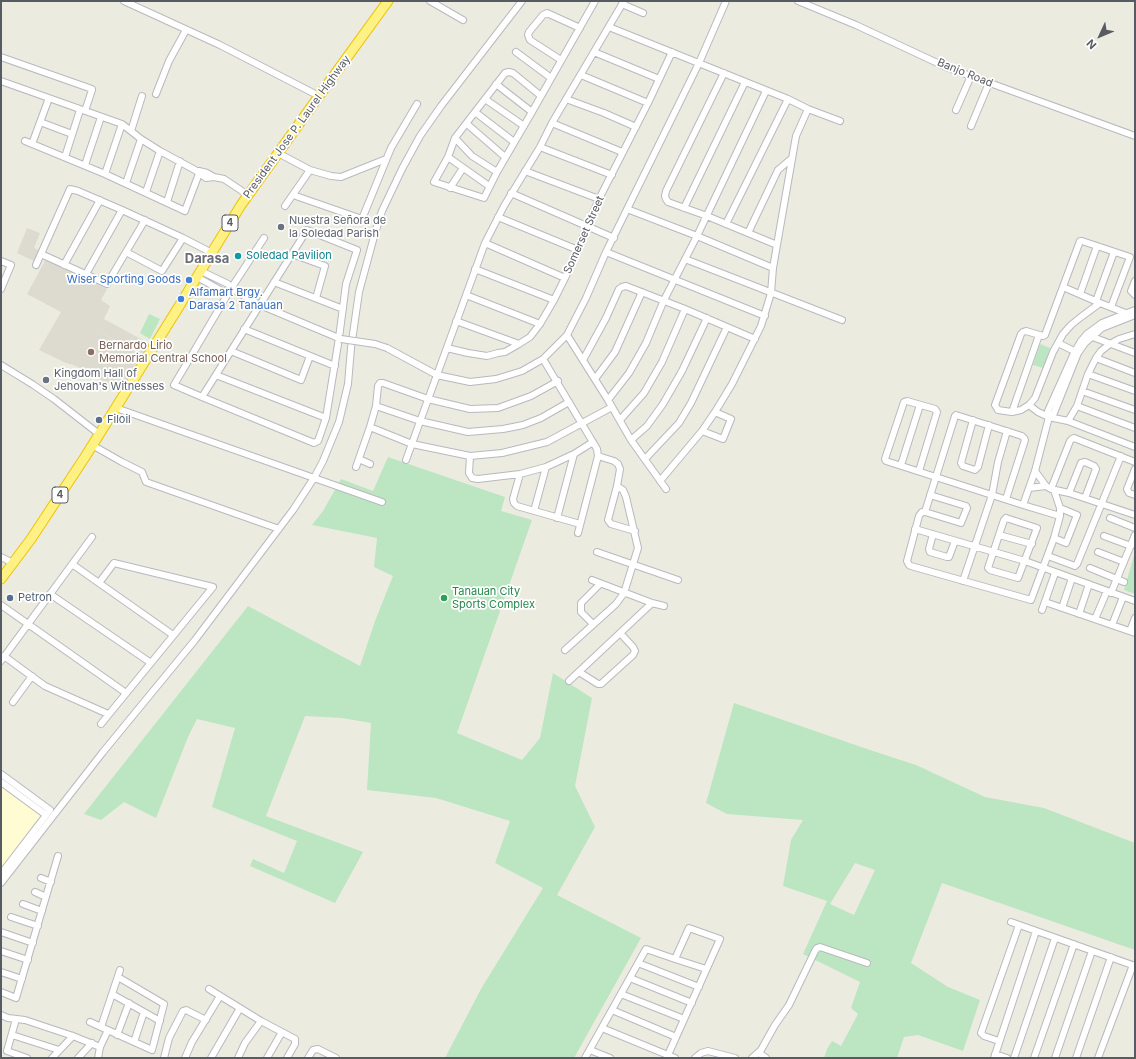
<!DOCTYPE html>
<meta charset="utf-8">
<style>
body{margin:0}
#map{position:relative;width:1136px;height:1059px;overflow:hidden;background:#ecebe0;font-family:Inter,sans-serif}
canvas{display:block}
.frame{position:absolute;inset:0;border:2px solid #595b62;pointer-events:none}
.north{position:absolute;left:1080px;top:16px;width:40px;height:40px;-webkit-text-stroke:3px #fff;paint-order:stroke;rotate:226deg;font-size:11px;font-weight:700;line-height:16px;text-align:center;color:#595b62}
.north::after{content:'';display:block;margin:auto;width:14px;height:18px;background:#595b62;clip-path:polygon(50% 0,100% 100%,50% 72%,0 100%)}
</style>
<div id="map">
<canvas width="1136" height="1059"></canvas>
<div class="frame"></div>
<div class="north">N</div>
</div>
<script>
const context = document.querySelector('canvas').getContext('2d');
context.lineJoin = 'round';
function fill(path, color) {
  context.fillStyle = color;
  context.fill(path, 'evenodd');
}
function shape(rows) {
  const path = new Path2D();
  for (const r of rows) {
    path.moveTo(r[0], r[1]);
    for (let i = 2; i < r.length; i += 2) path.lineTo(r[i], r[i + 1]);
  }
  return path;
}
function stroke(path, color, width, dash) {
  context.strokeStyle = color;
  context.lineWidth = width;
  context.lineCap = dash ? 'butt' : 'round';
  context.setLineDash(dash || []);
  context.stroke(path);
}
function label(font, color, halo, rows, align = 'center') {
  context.font = font + ' Inter,sans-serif';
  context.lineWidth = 3.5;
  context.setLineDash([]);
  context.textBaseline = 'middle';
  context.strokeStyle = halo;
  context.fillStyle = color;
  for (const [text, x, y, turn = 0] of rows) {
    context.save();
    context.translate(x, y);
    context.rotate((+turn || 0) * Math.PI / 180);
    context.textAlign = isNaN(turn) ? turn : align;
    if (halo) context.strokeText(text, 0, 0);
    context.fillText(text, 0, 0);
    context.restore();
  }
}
fill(shape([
 [1,772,57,813,1,883]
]), '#fffbd2');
fill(shape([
 [27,228,40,233,34,248,43,252,38,263,17,253],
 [46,259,107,289,101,300,110,306,104,319,150,344,144,355,96,330,141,355,120,391,76,366,66,363,39,350,61,312,27,294]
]), '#dddbcf');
fill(shape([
 [149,314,160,319,150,339,140,333],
 [1040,344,1050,348,1043,368,1033,365],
 [388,457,505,497,501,511,532,520,457,733,522,760,540,738,553,673,592,698,575,786,595,827,557,895,641,938,574,1058,445,1058,481,989,543,888,495,863,510,821,436,798,367,790,371,723,342,718,305,716,266,816,363,852,335,903,250,866,253,859,284,873,297,841,212,807,235,728,197,719,188,737,156,818,124,802,101,820,84,814,248,606,360,666,375,621,393,576,374,567,377,538,312,525,323,511,341,479,373,491],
 [1135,552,1135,594,1124,590],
 [734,703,870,750,916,765,985,797,1044,808,1135,843,1135,950,942,883,911,963,948,987,980,1000,963,1051,918,1035,904,1037,897,1058,824,1058,827,1049,832,1041,841,1046,858,1014,851,1008,860,982,803,954,827,901,783,886,791,840,803,820,727,814,706,803],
 [855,863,875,870,854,915,830,904]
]), '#bbe6c1');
const minor = shape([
 [124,1,220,45,319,96],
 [430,1,463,20],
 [798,1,856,25,946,67,1135,136],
 [622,4,643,13],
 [609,27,788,99,808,109,840,121],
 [516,52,551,78],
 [594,52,659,79],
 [1,57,92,89,92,90,85,111],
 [561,60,530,40,528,35,529,32,543,15,547,13,580,28],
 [724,73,666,191,665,196,666,199,668,202,707,216,777,245],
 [581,75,648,103],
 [1,81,122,124,141,139,160,151,195,170,206,178,214,177],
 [496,84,532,112],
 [156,94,169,61,186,30],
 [541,96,513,73,509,72,505,73,455,138,448,157,434,182,484,198,497,172,532,112,595,1],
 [485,99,524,126],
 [566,99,604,113,636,127],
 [956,110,971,76],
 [475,112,514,142],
 [40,122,72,134],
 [552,123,622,152],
 [467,124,505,157],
 [971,126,989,83],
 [131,131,142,96],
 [455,138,472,156,497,172],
 [25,141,105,174,185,211,186,208,200,171],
 [32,144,49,98],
 [540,147,612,175],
 [278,153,310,170,331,176,341,177,386,159],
 [65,157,80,110],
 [448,157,489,186],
 [85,165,101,117],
 [199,171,207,173,214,177,224,179,248,195],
 [525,171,599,199],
 [105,174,122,124],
 [126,183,141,139],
 [450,188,463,168],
 [146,192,160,151],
 [511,193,614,238],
 [293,195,362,219,391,148,417,104],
 [167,202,180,161],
 [285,206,310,170],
 [684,208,745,82],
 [627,209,697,236,773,268],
 [498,217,578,250],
 [726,224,788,99],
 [748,233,778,170,791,159],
 [485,243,565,278],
 [126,252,162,271,183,238],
 [606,252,765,316],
 [41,254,107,284,145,220],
 [292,254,325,266,316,298],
 [685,259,842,320],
 [1,261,11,265,1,289],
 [36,265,70,189,78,191,122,210,183,238,212,253],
 [64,265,100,200],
 [475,269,554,300],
 [201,271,228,284,235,291,260,305,341,339],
 [86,274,122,210],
 [197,277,222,291,231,291],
 [1135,281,1131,291,1135,295],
 [274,282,343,309],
 [1063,287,1100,303,1081,317,1071,325,1063,334,1053,352,1035,398,1029,405,1021,410,1012,412,998,410,995,405,1021,334,1023,332,1026,331,1043,336,1045,335,1080,241,1082,241,1130,257,1111,307],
 [1080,294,1097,246],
 [466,295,540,324],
 [1096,301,1114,252],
 [1100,303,1128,314],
 [456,321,519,344],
 [244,329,335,366],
 [567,335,608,400,631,440,666,489],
 [1090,336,1135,353],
 [1058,343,1078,353],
 [387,348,437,375,470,382,496,379,522,371,543,359,567,335,586,298,606,252,699,63,726,1],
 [447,348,468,353,487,356,498,353,505,352,519,344,530,337,540,324,554,300,565,278,599,199,648,103,672,52],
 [231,351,301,380,310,356],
 [1096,358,1135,373],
 [543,359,597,449,598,456,578,533],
 [583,360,606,318,619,289,622,287,626,286,685,309,755,339],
 [1,365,32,384,54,399,99,434],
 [1088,374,1135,391],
 [216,375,326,418],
 [595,379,615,352,642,292],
 [1082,391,1135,410],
 [202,397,307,230,357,250,346,284,339,338,326,418,318,441,314,443,202,397,174,385,232,287,264,238],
 [608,400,629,373,646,343,664,300,697,236,766,91],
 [1029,405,1038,412,1049,417,1068,421,1135,447],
 [376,406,420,421,468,432,503,429,523,425,541,418,569,402],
 [1077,406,1135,428],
 [116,408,382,502],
 [1012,412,1039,335],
 [1049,417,1054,413,1078,353,1085,343,1102,328,1135,315],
 [620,420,644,393,662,362,685,309],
 [973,420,961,463,963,466,975,470,978,467,989,425],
 [1068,421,1077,406,1088,374,1096,358,1101,351,1110,344,1119,339,1135,334],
 [370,427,412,444,470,456,502,453,547,442,612,407],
 [702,431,723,439,731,419,715,412],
 [631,440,647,426,663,404,682,371,707,318],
 [92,445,122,462,142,472,146,482,279,529],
 [470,456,469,473,472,478,478,479,520,474,546,467,574,454,593,442],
 [598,456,614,461,618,464,620,469,617,486,608,520,611,524,635,531],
 [359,459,370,464],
 [645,459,679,423,691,403,727,327],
 [406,460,485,243,504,206,540,147,552,123,624,1],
 [1135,462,1074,438,1072,439,1070,441,1051,489,1069,493,1135,515],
 [901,465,920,405],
 [356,467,370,427,376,406,378,386,380,383,383,383,428,399,470,409,498,408,531,396,558,381],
 [1135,469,1127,489,1129,493,1135,495],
 [919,471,937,412,935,409,907,401,904,402,885,459,886,461,1023,505,1060,516],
 [1035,471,1046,486,1051,489],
 [520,474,513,499,514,503,517,506,580,524],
 [660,481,702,431,715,412,732,384,761,326,771,293,773,268,777,245,796,136,808,109],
 [1029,488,1046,486],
 [1069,493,1081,463,1085,462,1094,466,1096,469,1085,498],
 [1006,499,1025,440,1024,438,1022,436,956,415,955,416,925,512,922,512,919,516,907,561,909,565,911,566,1031,600,1054,538,1060,516,1060,508,1054,490],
 [1023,505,1035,471,1049,417,1048,411,1075,351,1081,341,1087,334,1102,323,1135,310],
 [534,511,546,467],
 [925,512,961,523,967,508,966,506,930,495],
 [557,518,574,454],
 [1006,518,1037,528,1018,578,990,570,988,568,1004,520,1006,518],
 [1110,518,1135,528],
 [915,529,1025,561,1135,601],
 [933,534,929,549,930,552,947,557,949,557,955,541],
 [999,535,1032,544],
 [1104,536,1131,546],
 [1054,538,1066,543,1077,515,1060,508],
 [597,552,678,580],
 [1098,552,1124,562],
 [1048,556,1075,566,1077,564,1121,456],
 [1,557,13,563],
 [72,564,173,635],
 [1090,568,1124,582],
 [592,580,652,603,664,606],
 [963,581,992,495,998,462,1007,431],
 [99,583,114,563,213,587,101,724],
 [1111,593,1135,535],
 [50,594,151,663],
 [1045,602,1135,633],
 [1,605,126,693],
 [1062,608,1072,578],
 [1042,610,1055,573],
 [1079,614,1089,584],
 [1095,619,1107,591],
 [593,624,581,612,581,603,600,584],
 [1112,625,1123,597],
 [1130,631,1135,618],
 [565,650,616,604,624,593,638,548,626,497,623,490,617,486],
 [4,656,45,686,108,714],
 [1,661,92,537],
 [579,672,598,684,601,684,633,655,635,651,633,647,620,633],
 [569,681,652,603],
 [13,702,32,676],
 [1,774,50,810,1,874],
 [1,782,46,815],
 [41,878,51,882],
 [1,883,103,752,195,640,293,510,314,478,323,461,339,422,348,384,351,348,359,292,375,233,382,211,402,169,420,136,441,106,522,1],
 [35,892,46,897],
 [23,904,42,911],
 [11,917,38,926],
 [1011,922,1135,966],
 [1,932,33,943],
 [1,951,28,960],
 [675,959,706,969],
 [638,963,699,987],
 [1,972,22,979],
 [630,978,692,1003],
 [209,989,261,1021,295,1039,295,1044,287,1058],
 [1,992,16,998,58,856],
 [112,994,160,1021],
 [621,994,684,1019],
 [612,1010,676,1037],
 [1,1015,8,1018,25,1020,73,1036,100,1047],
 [16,1019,7,1051,27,1058],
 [90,1022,152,1050,164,1004,118,977],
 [101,1027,120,970],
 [602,1028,675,1058],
 [12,1035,59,1050],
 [117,1035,129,1003],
 [999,1041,984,1036,981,1033,1019,925],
 [134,1042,144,1012],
 [590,1050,610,1058],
 [759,1053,766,1058],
 [995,1054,1007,1058],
 [52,1058,73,1036],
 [78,1058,92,1043],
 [98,1058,100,1047,108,1030],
 [164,1058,169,1038,183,1011,186,1010,206,1020],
 [185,1058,192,1042,220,996],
 [211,1058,240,1008],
 [238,1058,245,1043,261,1021],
 [267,1058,282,1032],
 [308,1058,313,1050,318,1049,336,1058],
 [585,1058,646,949,675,959,689,928,720,939,668,1055],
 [695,1058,701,1053,708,1051,735,1058],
 [752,1058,761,1050,775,1025,789,1005,815,951,817,948,820,947,867,963],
 [994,1058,1036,931],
 [1014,1058,1055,938],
 [1034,1058,1074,944],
 [1055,1058,1092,951],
 [1076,1058,1111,957],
 [1098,1058,1133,965]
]);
const highway = shape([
 [1,579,31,539,85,457,178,308,241,205,319,96,388,1]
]);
stroke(minor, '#b8b9c0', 8);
stroke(highway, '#ecc300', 11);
stroke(minor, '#fff', 6);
stroke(highway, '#fff184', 9);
const minorBridge = shape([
 [341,339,375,344,387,348]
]);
stroke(minorBridge, '#b8b9c0', 8, []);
stroke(minorBridge, '#fff', 6);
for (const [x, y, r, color] of [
 [281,227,4,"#6b7280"],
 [238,256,4,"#0f9aa8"],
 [189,280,4,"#3f7fe0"],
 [181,299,4,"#3f7fe0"],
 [91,352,4,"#8d6e63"],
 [46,380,4,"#6b7280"],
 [99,420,4,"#5c6f8a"],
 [10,598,4,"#5c6f8a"],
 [444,598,4,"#2e9e5b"]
]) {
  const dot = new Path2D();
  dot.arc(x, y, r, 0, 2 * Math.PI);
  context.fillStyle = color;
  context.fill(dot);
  stroke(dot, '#fff', 1.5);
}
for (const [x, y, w] of [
 [230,223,16],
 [60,495,16]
]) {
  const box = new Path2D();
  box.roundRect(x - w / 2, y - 8, w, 16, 3);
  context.fillStyle = '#fff';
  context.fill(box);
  stroke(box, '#595b62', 1);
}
label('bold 10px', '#595b62', null, [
 ["4",230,223],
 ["4",60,495]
]);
label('11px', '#595b62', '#fff', [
 ["Banjo Road",965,73,22],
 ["President Jose P. Laurel Highway",297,127,-54],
 ["Somerset Street",584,235,-66]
]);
label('11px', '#5b616d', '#fff', [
 ["Nuestra Señora de",289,221],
 ["la Soledad Parish",289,234],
 ["Kingdom Hall of",54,374],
 ["Jehovah's Witnesses",54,387]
], 'left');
label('11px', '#0d838f', '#fff', [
 ["Soledad Pavilion",246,256]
], 'left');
label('11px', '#366cbe', '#fff', [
 ["Wiser Sporting Goods",181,280],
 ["Alfamart Brgy.",189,293,"left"],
 ["Darasa 2 Tanauan",189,306,"left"]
], 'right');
label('11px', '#785e54', '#fff', [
 ["Bernardo Lirio",99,346],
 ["Memorial Central School",99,359]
], 'left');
label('11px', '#4e5e75', '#fff', [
 ["Filoil",107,420],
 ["Petron",18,598]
], 'left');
label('11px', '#27864d', '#fff', [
 ["Tanauan City",452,592],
 ["Sports Complex",452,605]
], 'left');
label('bold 13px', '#6a6d74', '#fff', [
 ["Darasa",207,259]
]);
</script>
